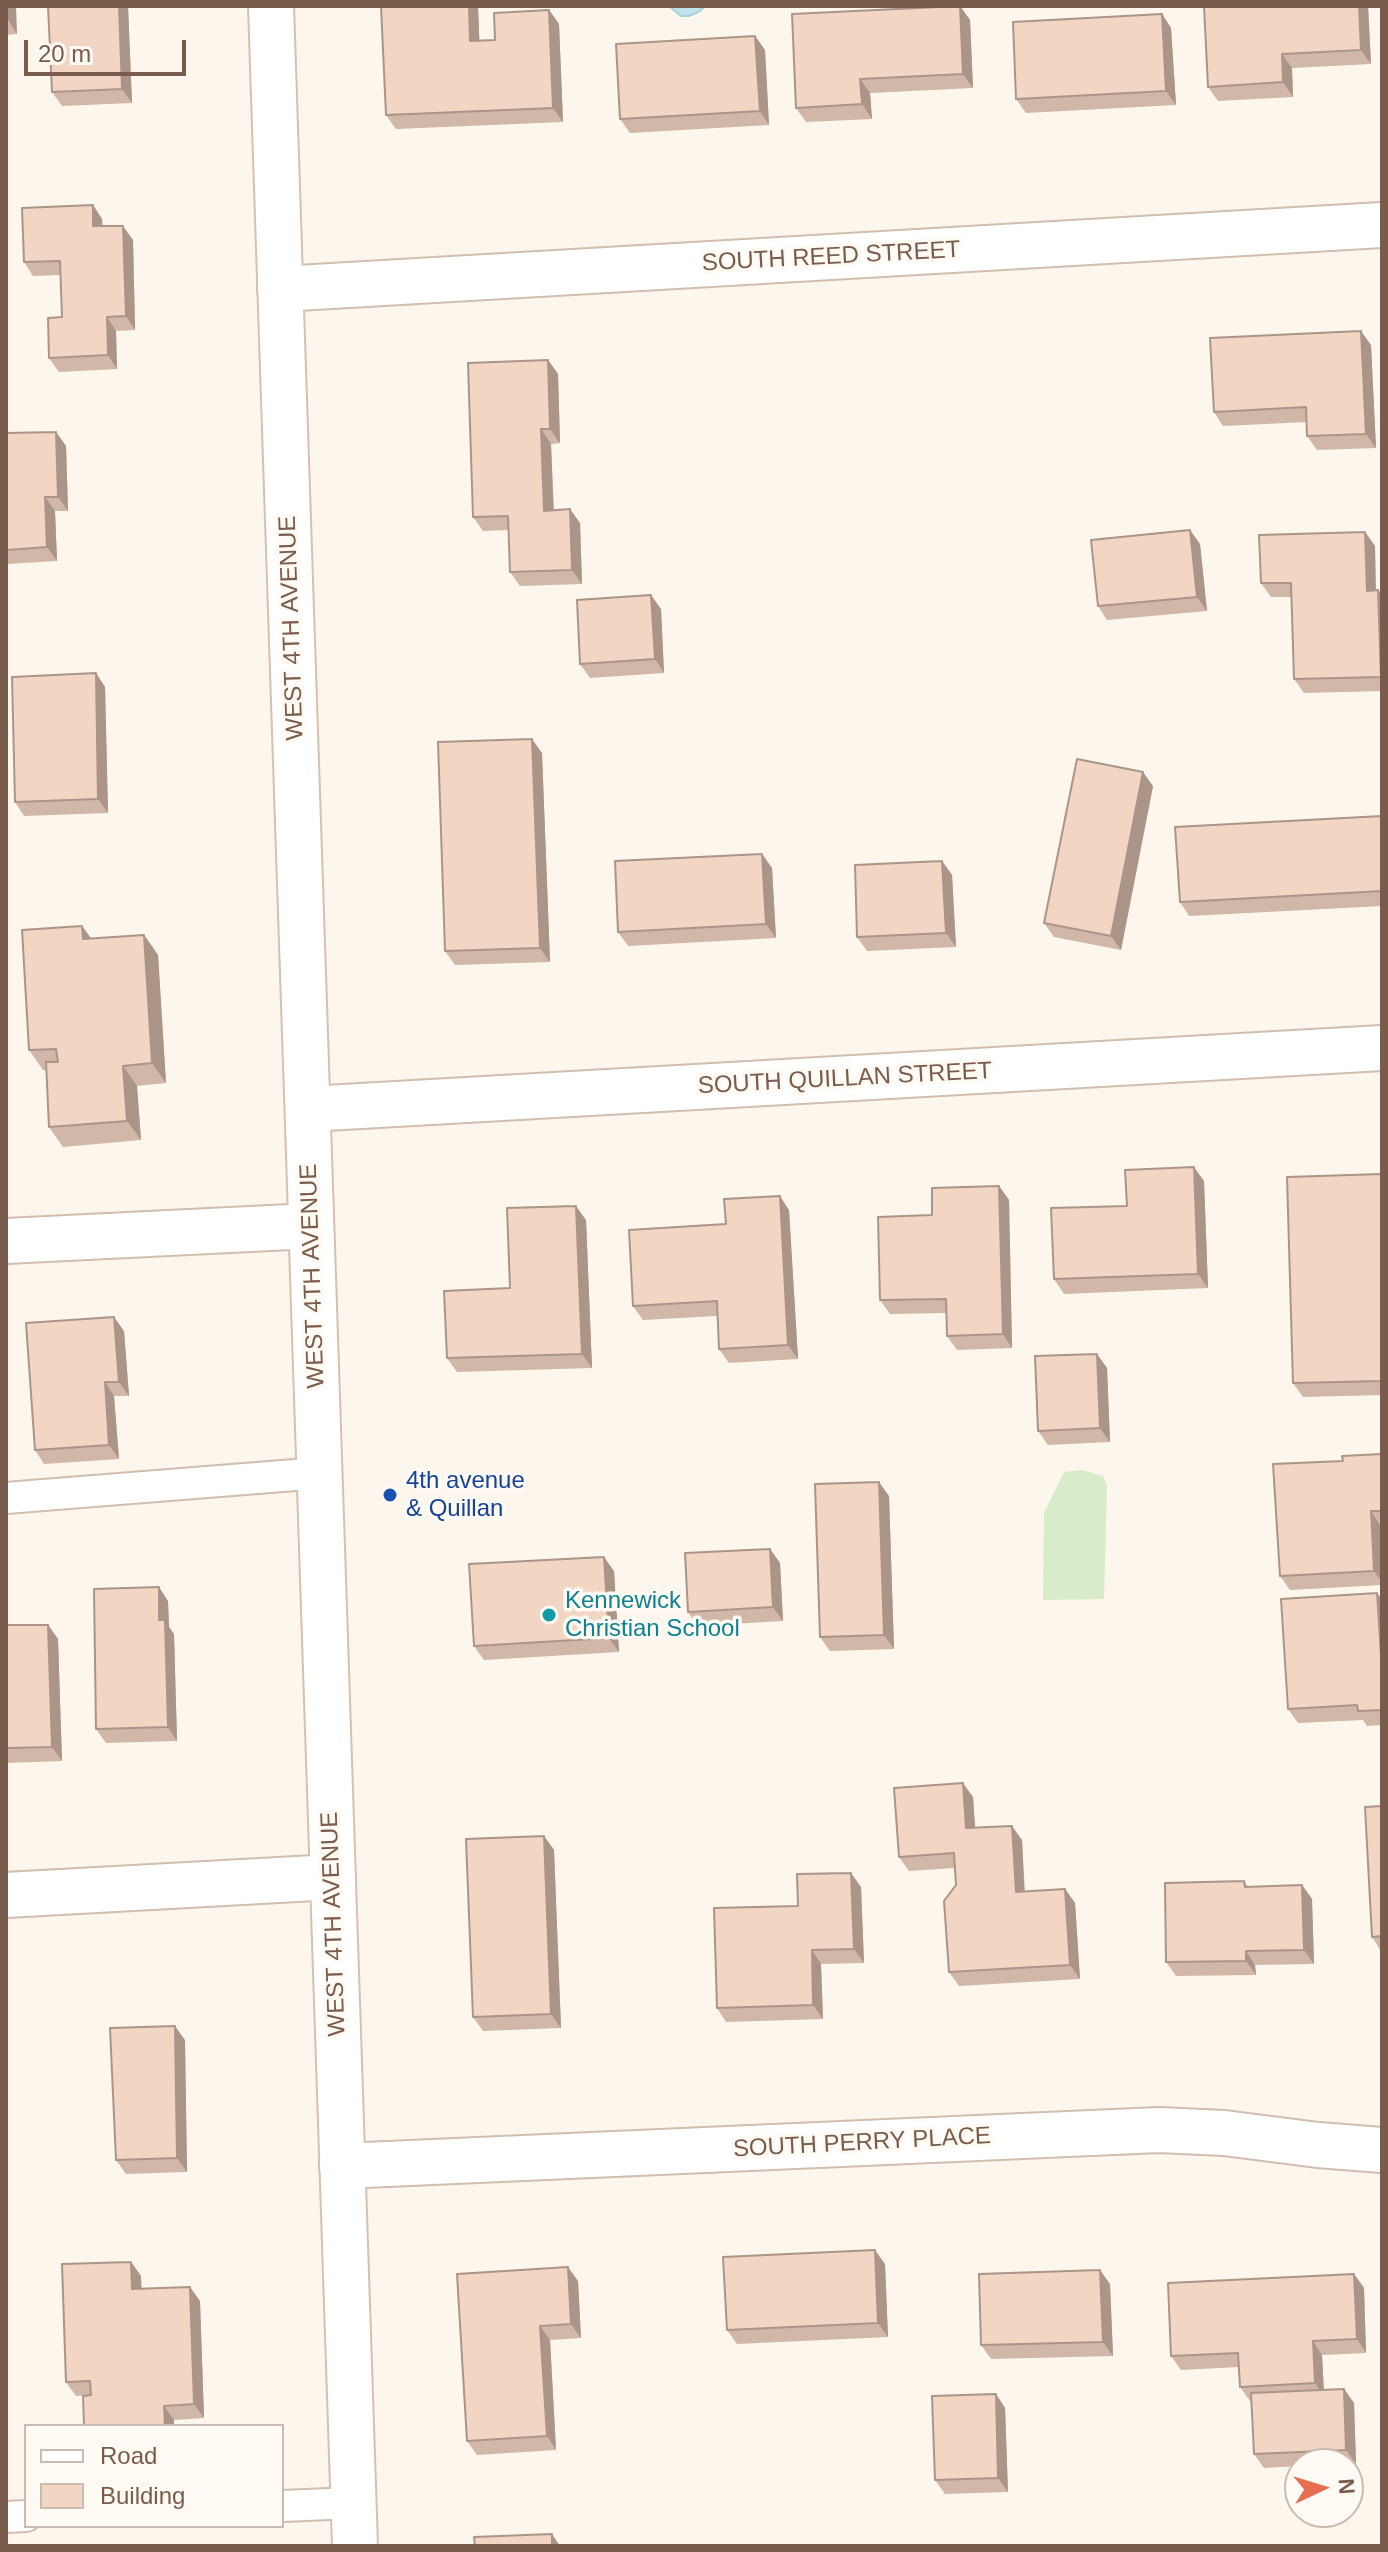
<!DOCTYPE html>
<style>
body{margin:0}
#map{position:relative;width:1388px;height:2552px;overflow:hidden;background:#fdf6ec;font-family:Helvetica,sans-serif}
canvas{display:block}
.frame{position:absolute;inset:0;border:8px solid #7a5c4d;pointer-events:none}
.legend{position:absolute;left:24px;top:2424px;width:260px;height:104px;box-sizing:border-box;background:#fffaf3;border:2px solid #cabbb1;margin:0;padding:10px 14px;list-style:none;font-size:24px;color:#7a5c4d}
.legend li{display:flex;align-items:center;gap:16px;height:40px}
.legend b{width:40px;border:2px solid #cabbb1}
.north{position:absolute;left:1284px;top:2448px;width:80px;height:80px;box-sizing:border-box;background:#fffaf3;border:2px solid #cabbb1;border-radius:50%;rotate:86deg;font-size:22px;font-weight:700;line-height:32px;text-align:center;color:#7a5c4d}
.north::after{content:'';display:block;margin:auto;width:28px;height:36px;background:#e76f51;clip-path:polygon(50% 0,100% 100%,50% 72%,0 100%)}
.scale{position:absolute;left:24px;top:40px;width:162px;height:36px;box-sizing:border-box;border:4px solid #7a5c4d;border-top:0;padding-left:10px;font-size:24px;line-height:28px;white-space:nowrap;color:#7a5c4d;-webkit-text-stroke:6px #fffaf3;paint-order:stroke}
</style>
<div id="map">
<canvas width="1388" height="2552"></canvas>
<div class="frame"></div>
<ul class="legend">
<li><b style="height:10px;background:#fff"></b>Road</li>
<li><b style="height:22px;background:#f3d5c3"></b>Building</li>
</ul>
<div class="north">N</div>
<div class="scale">20 m</div>
</div>
<script>
const context = document.querySelector('canvas').getContext('2d');
context.lineJoin = 'round';
function fill(path, color) {
  context.fillStyle = color;
  context.fill(path, 'evenodd');
}
function shape(rows) {
  const path = new Path2D();
  for (const r of rows) {
    path.moveTo(r[0], r[1]);
    for (let i = 2; i < r.length; i += 2) path.lineTo(r[i], r[i + 1]);
  }
  return path;
}
function stroke(path, color, width, dash) {
  context.strokeStyle = color;
  context.lineWidth = width;
  context.lineCap = dash ? 'butt' : 'round';
  context.setLineDash(dash || []);
  context.stroke(path);
}
function label(font, color, halo, rows, align = 'center') {
  context.font = font + ' Helvetica,sans-serif';
  context.lineWidth = 7;
  context.setLineDash([]);
  context.textBaseline = 'middle';
  context.strokeStyle = halo;
  context.fillStyle = color;
  for (const [text, x, y, turn = 0] of rows) {
    context.save();
    context.translate(x, y);
    context.rotate((+turn || 0) * Math.PI / 180);
    context.textAlign = isNaN(turn) ? turn : align;
    if (halo) context.strokeText(text, 0, 0);
    context.fillText(text, 0, 0);
    context.restore();
  }
}
fill(shape([
 [1082,1470,1103,1476,1107,1486,1104,1599,1043,1600,1044,1513,1064,1472]
]), '#d8ecc9');
const water = shape([
 [669,6,705,6,700,11,689,16,681,16,669,6]
]);
fill(water, '#bfe3e8');
stroke(water, '#a5d3da', 2);
const lane = shape([
 [6,1498,320,1473],
 [282,2506,353,2503],
 [6,2517,26,2516]
]);
const street = shape([
 [280,289,1382,225],
 [308,1109,1382,1048],
 [6,1241,311,1226],
 [6,1895,333,1877],
 [342,2166,1159,2130,1224,2133,1318,2145,1382,2150]
]);
const secondary = shape([
 [271,6,355,2546]
]);
stroke(lane, '#d1beb0', 34);
stroke(street, '#d1beb0', 48);
stroke(secondary, '#d6c0b0', 48);
stroke(lane, '#fff', 30);
stroke(street, '#fff', 44);
stroke(secondary, '#fff', 44);
fill(shape([
 [6,6,17,34,6,35],
 [128,6,132,103,62,106,52,92],
 [478,6,479,41,495,40,549,10,559,24,563,122,396,129,386,115],
 [960,6,970,20,973,88,870,93,872,119,806,122,796,108],
 [1368,6,1371,64,1292,68,1293,97,1218,101,1208,87],
 [1162,14,1171,28,1176,105,1026,113,1016,99],
 [755,36,765,50,769,125,630,133,620,119],
 [93,205,102,219,103,226,133,240,135,330,116,331,117,369,59,372,49,358,62,317,60,275,33,276,24,262],
 [1371,345,1376,448,1317,450,1307,436,1307,422,1223,426,1214,412],
 [548,360,558,374,560,443,551,444,554,510,580,523,582,584,520,586,510,572,508,530,483,531,473,517],
 [56,432,66,446,68,511,55,511,57,561,6,564,6,433],
 [1365,532,1375,546,1376,590,1378,590,1382,595,1382,691,1304,693,1294,679,1292,597,1271,597,1261,583],
 [1200,544,1207,611,1107,620,1098,606],
 [661,609,664,673,590,678,580,664],
 [96,673,105,687,108,813,24,816,15,802],
 [542,753,550,962,455,965,445,951],
 [1153,786,1121,950,1054,937,1044,923],
 [1382,816,1382,906,1189,916,1180,902],
 [762,854,772,868,776,938,628,946,618,932],
 [942,861,952,875,956,947,867,951,857,937],
 [82,926,91,939,144,935,158,955,166,1083,137,1086,141,1140,63,1147,49,1127,46,1070,43,1070,29,1050],
 [1382,1174,1382,1395,1303,1397,1293,1383],
 [1204,1181,1208,1288,1064,1294,1054,1279,1127,1206],
 [999,1186,1009,1200,1012,1348,957,1350,947,1336,946,1313,890,1314,880,1300,932,1215],
 [789,1210,798,1359,729,1363,719,1349,717,1316,643,1320,633,1306,726,1224],
 [586,1220,592,1368,457,1372,447,1358,510,1288],
 [124,1331,129,1396,114,1396,119,1459,44,1464,35,1450],
 [1097,1354,1107,1368,1110,1442,1048,1445,1038,1431],
 [1382,1454,1382,1525,1380,1525,1382,1585,1290,1590,1280,1576,1343,1461],
 [889,1496,894,1649,830,1651,820,1637],
 [770,1549,780,1563,783,1621,698,1626,688,1612],
 [614,1571,619,1652,484,1660,474,1646],
 [1382,1599,1382,1725,1367,1726,1363,1720,1298,1723,1288,1709],
 [168,1601,169,1627,174,1634,177,1741,106,1743,96,1729],
 [6,1625,48,1625,58,1639,62,1761,6,1763],
 [973,1797,975,1828,1022,1840,1025,1892,1065,1889,1075,1903,1080,1979,959,1986,949,1972,956,1885,955,1868,909,1871,899,1857],
 [1382,1806,1382,1951,1381,1951,1372,1937],
 [544,1836,554,1850,561,2028,483,2031,473,2017],
 [1244,1881,1248,1887,1302,1885,1312,1899,1314,1964,1255,1965,1256,1975,1176,1976,1166,1962],
 [861,1887,864,1963,821,1964,823,2019,726,2022,717,2008,798,1906],
 [185,2040,187,2172,126,2174,116,2160],
 [131,2262,141,2276,141,2288,200,2301,204,2418,174,2420,90,2395,76,2396,66,2382],
 [885,2264,888,2337,737,2344,727,2330],
 [457,2274,578,2281,581,2338,550,2340,556,2450,477,2455,467,2441],
 [1354,2274,1364,2288,1366,2353,1322,2355,1324,2390,1344,2389,1354,2403,1356,2464,1300,2464,1300,2466,1264,2468,1254,2454,1252,2401,1250,2401,1240,2387,1239,2367,1181,2370,1171,2356],
 [1110,2284,1113,2356,991,2359,981,2345],
 [996,2394,1005,2408,1008,2492,945,2494,935,2480]
]), '#d1b7a8');
fill(shape([
 [7,6,16,6,17,34,8,20],
 [119,6,128,6,132,103,122,89],
 [469,6,478,6,480,55,470,41],
 [960,6,970,20,973,88,963,74],
 [1359,6,1368,6,1371,64,1361,50],
 [549,10,559,24,563,122,553,108],
 [1162,14,1171,28,1176,105,1166,91],
 [755,36,765,50,769,125,760,111],
 [1282,54,1292,68,1293,97,1283,82],
 [860,79,870,93,872,119,862,104],
 [93,205,102,219,103,240,93,226],
 [123,226,133,240,135,330,126,316],
 [107,317,116,331,117,369,108,355],
 [1361,331,1371,345,1376,448,1366,434],
 [548,360,558,374,560,443,550,429],
 [541,429,551,444,554,525,544,511],
 [56,432,66,446,68,511,58,497],
 [45,497,55,511,57,561,47,547],
 [570,509,580,523,582,584,572,570],
 [1190,530,1200,544,1207,611,1197,597],
 [1365,532,1375,546,1376,605,1367,591],
 [1378,590,1382,595,1382,679,1381,677],
 [651,595,661,609,664,673,655,659],
 [96,673,105,687,108,813,98,799],
 [532,739,542,753,550,962,540,948],
 [1143,772,1153,786,1121,950,1111,936],
 [762,854,772,868,776,938,766,924],
 [942,861,952,875,956,947,946,933],
 [82,926,96,945,83,939],
 [144,935,158,955,166,1083,152,1063],
 [123,1066,137,1086,141,1140,127,1121],
 [1194,1167,1204,1181,1208,1288,1198,1274],
 [999,1186,1009,1200,1012,1348,1003,1334],
 [780,1196,789,1210,798,1359,788,1345],
 [576,1206,586,1220,592,1368,582,1354],
 [114,1317,124,1331,129,1396,119,1382],
 [1097,1354,1107,1368,1110,1442,1100,1428],
 [105,1382,114,1396,119,1459,109,1445],
 [879,1482,889,1496,894,1649,884,1635],
 [1371,1511,1380,1525,1382,1582,1374,1571],
 [770,1549,780,1563,783,1621,773,1607],
 [604,1557,614,1571,619,1652,609,1638],
 [159,1587,168,1601,169,1627,174,1634,177,1741,168,1727,159,1620],
 [1377,1593,1382,1599,1382,1657,1381,1655],
 [48,1625,58,1639,62,1761,52,1747],
 [963,1783,973,1797,976,1842,966,1828],
 [1012,1826,1022,1840,1025,1906,1016,1892],
 [544,1836,554,1850,561,2028,551,2014],
 [851,1873,861,1887,864,1963,854,1949],
 [1302,1885,1312,1899,1314,1964,1304,1950],
 [1065,1889,1075,1903,1080,1979,1070,1965],
 [812,1950,821,1964,823,2019,813,2005],
 [1246,1951,1255,1965,1256,1975,1246,1961],
 [175,2026,185,2040,187,2172,177,2158],
 [875,2250,885,2264,888,2337,878,2323],
 [131,2262,141,2276,142,2303,132,2289],
 [568,2267,578,2281,581,2338,571,2324],
 [1100,2270,1110,2284,1113,2356,1103,2342],
 [1354,2274,1364,2288,1366,2353,1357,2339],
 [190,2287,200,2301,204,2418,194,2404],
 [540,2326,550,2340,556,2450,547,2436],
 [1313,2341,1322,2355,1324,2397,1315,2383],
 [1344,2389,1354,2403,1356,2464,1346,2450],
 [996,2394,1005,2408,1008,2492,998,2478],
 [164,2406,174,2420,174,2426,165,2426],
 [552,2534,560,2546,552,2546]
]), '#aa9588');
const building = shape([
 [48,6,119,6,122,89,52,92,48,6],
 [381,6,469,6,470,41,495,40,494,13,549,10,553,108,386,115,381,6],
 [960,6,963,74,860,79,862,104,796,108,792,14,960,6],
 [1204,6,1359,6,1361,50,1282,54,1283,82,1208,87,1204,6],
 [1162,14,1166,91,1016,99,1013,22,1162,14],
 [755,36,760,111,620,119,616,44,755,36],
 [93,205,93,226,123,226,126,316,107,317,108,355,49,358,48,318,62,317,60,261,24,262,22,208,93,205],
 [1361,331,1366,434,1307,436,1306,407,1214,412,1210,338,1361,331],
 [548,360,550,429,541,429,544,511,570,509,572,570,510,572,508,516,473,517,468,363,548,360],
 [56,432,58,497,45,497,47,547,6,550,6,433,56,432],
 [1190,530,1197,597,1098,606,1091,540,1190,530],
 [1365,532,1367,591,1378,590,1381,677,1294,679,1291,583,1261,583,1259,535,1365,532],
 [651,595,655,659,580,664,577,600,651,595],
 [96,673,98,799,15,802,12,677,96,673],
 [532,739,540,948,445,951,438,742,532,739],
 [1077,759,1143,772,1111,936,1044,923,1077,759],
 [1382,816,1382,891,1180,902,1175,827,1382,816],
 [762,854,766,924,618,932,615,861,762,854],
 [942,861,946,933,857,937,855,865,942,861],
 [82,926,83,939,144,935,152,1063,123,1066,127,1121,49,1127,46,1062,58,1062,56,1049,29,1050,22,930,82,926],
 [1194,1167,1198,1274,1054,1279,1051,1208,1127,1206,1125,1170,1194,1167],
 [1382,1174,1382,1381,1293,1383,1287,1177,1382,1174],
 [999,1186,1003,1334,947,1336,946,1299,880,1300,878,1217,932,1215,932,1188,999,1186],
 [780,1196,788,1345,719,1349,717,1301,633,1306,629,1230,726,1224,724,1199,780,1196],
 [576,1206,582,1354,447,1358,444,1291,510,1288,507,1208,576,1206],
 [114,1317,119,1382,105,1382,109,1445,35,1450,26,1323,114,1317],
 [1097,1354,1100,1428,1038,1431,1035,1356,1097,1354],
 [1382,1454,1382,1511,1371,1511,1374,1571,1280,1576,1273,1464,1343,1461,1342,1456,1382,1454],
 [879,1482,884,1635,820,1637,815,1484,879,1482],
 [770,1549,773,1607,688,1612,685,1553,770,1549],
 [604,1557,609,1638,474,1646,469,1564,604,1557],
 [159,1587,159,1620,165,1620,168,1727,96,1729,94,1589,159,1587],
 [1377,1593,1381,1655,1382,1655,1382,1710,1358,1711,1357,1705,1288,1709,1281,1599,1377,1593],
 [6,1625,48,1625,52,1747,6,1748,6,1625],
 [963,1783,966,1828,1012,1826,1016,1892,1065,1889,1070,1965,949,1972,944,1901,956,1885,954,1853,899,1857,894,1788,963,1783],
 [1382,1806,1382,1936,1372,1937,1365,1807,1382,1806],
 [544,1836,551,2014,473,2017,466,1839,544,1836],
 [851,1873,854,1949,812,1950,813,2005,717,2008,714,1908,798,1906,797,1874,851,1873],
 [1244,1881,1245,1887,1302,1885,1304,1950,1246,1951,1246,1961,1166,1962,1165,1883,1244,1881],
 [175,2026,177,2158,116,2160,110,2028,175,2026],
 [875,2250,878,2323,727,2330,723,2257,875,2250],
 [131,2262,132,2289,190,2287,194,2404,164,2406,165,2426,84,2426,83,2396,91,2395,90,2381,66,2382,62,2264,131,2262],
 [568,2267,571,2324,540,2326,547,2436,467,2441,457,2274,568,2267],
 [1100,2270,1103,2342,981,2345,979,2274,1100,2270],
 [1354,2274,1357,2339,1313,2341,1315,2383,1240,2387,1238,2353,1171,2356,1168,2283,1354,2274],
 [1344,2389,1346,2450,1254,2454,1251,2393,1344,2389],
 [996,2394,998,2478,935,2480,932,2396,996,2394],
 [552,2534,552,2546,475,2546,474,2537,552,2534]
]);
fill(building, '#f3d5c3');
stroke(building, '#aa9588', 2);
for (const [x, y, r, color] of [
 [390,1495,8,"#1a4fb4"],
 [549,1615,8,"#0f9aa8"]
]) {
  const dot = new Path2D();
  dot.arc(x, y, r, 0, 2 * Math.PI);
  context.fillStyle = color;
  context.fill(dot);
  stroke(dot, '#fffaf3', 3);
}
label('24px', '#7a5c4d', '#fffaf3', [
 ["SOUTH REED STREET",831,257,-3],
 ["WEST 4TH AVENUE",292,628,-92],
 ["SOUTH QUILLAN STREET",845,1079,-3],
 ["WEST 4TH AVENUE",313,1276,-92],
 ["WEST 4TH AVENUE",334,1924,-92],
 ["SOUTH PERRY PLACE",862,2143,-3]
]);
label('24px', '#164399', '#fffaf3', [
 ["4th avenue",406,1481],
 ["& Quillan",406,1509]
], 'left');
label('24px', '#0d838f', '#fffaf3', [
 ["Kennewick",565,1601],
 ["Christian School",565,1629]
], 'left');
</script>
